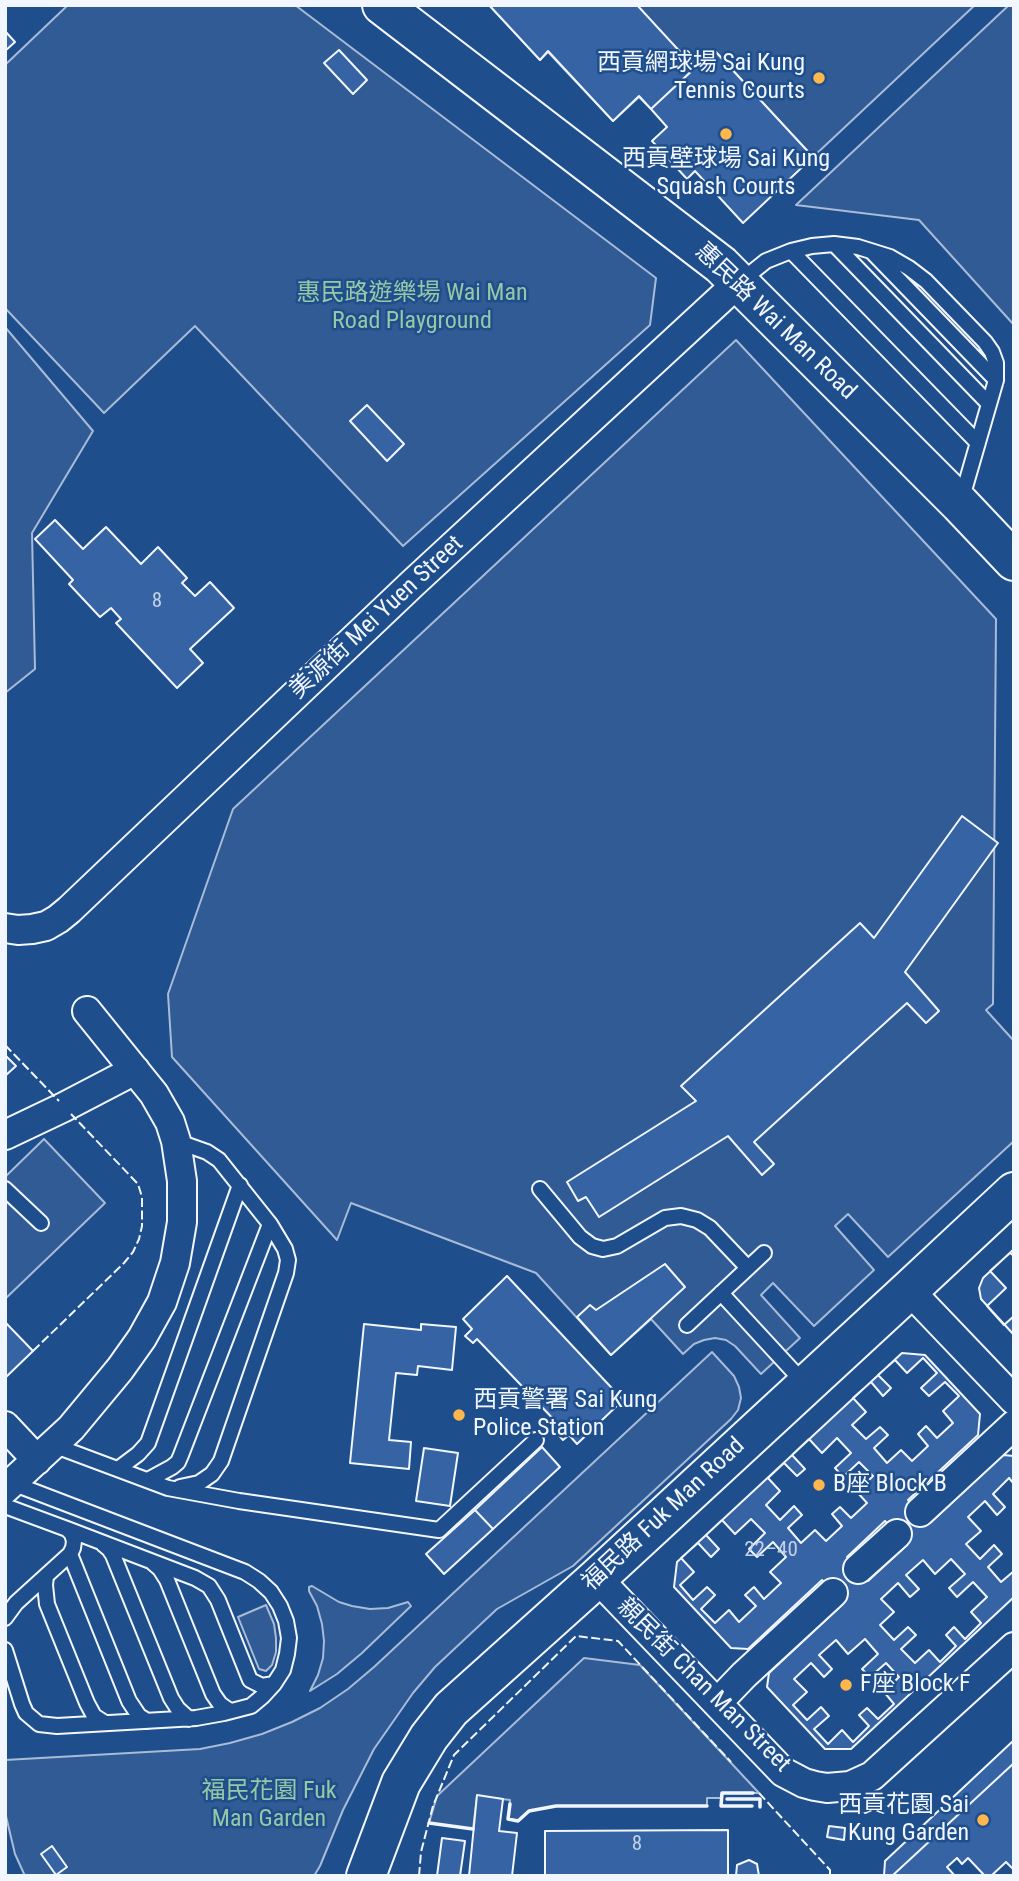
<!DOCTYPE html>
<meta charset="utf-8">
<style>
body{margin:0}
#map{position:relative;width:1019px;height:1881px;overflow:hidden;background:#1f4e8c;font-family:"Roboto Condensed",sans-serif}
canvas{display:block}
.frame{position:absolute;inset:0;border:7px solid #f2f6ff;pointer-events:none}
</style>
<div id="map">
<canvas width="1019" height="1881"></canvas>
<div class="frame"></div>
</div>
<script>
const context = document.querySelector('canvas').getContext('2d');
context.lineJoin = 'round';
function fill(path, color) {
  context.fillStyle = color;
  context.fill(path, 'evenodd');
}
function shape(rows) {
  const path = new Path2D();
  for (const r of rows) {
    path.moveTo(r[0], r[1]);
    for (let i = 2; i < r.length; i += 2) path.lineTo(r[i], r[i + 1]);
  }
  return path;
}
function stroke(path, color, width, dash) {
  context.strokeStyle = color;
  context.lineWidth = width;
  context.lineCap = dash ? 'butt' : 'round';
  context.setLineDash(dash || []);
  context.stroke(path);
}
function label(font, color, halo, rows, align = 'center') {
  context.font = font + ' "Roboto Condensed","Noto Sans TC",sans-serif';
  context.lineWidth = 5;
  context.setLineDash([]);
  context.textBaseline = 'middle';
  context.strokeStyle = halo;
  context.fillStyle = color;
  for (const [text, x, y, turn = 0] of rows) {
    context.save();
    context.translate(x, y);
    context.rotate((+turn || 0) * Math.PI / 180);
    context.textAlign = isNaN(turn) ? turn : align;
    if (halo) context.strokeText(text, 0, 0);
    context.fillText(text, 0, 0);
    context.restore();
  }
}
const built = shape([
 [68,5,295,5,656,278,650,325,403,546,195,326,104,413,5,308,5,65,68,5],
 [489,5,975,5,813,157,715,51,651,109,639,97,613,121,548,52,540,60,489,5],
 [1009,5,1014,5,1014,325,919,220,796,205,1009,5],
 [5,327,93,431,32,533,35,669,5,693,5,327],
 [736,340,996,619,993,1004,986,1010,1014,1041,1014,1141,888,1257,848,1214,835,1226,874,1270,814,1326,773,1283,761,1295,800,1338,761,1374,735,1346,726,1340,715,1338,704,1340,694,1344,683,1354,651,1319,611,1355,536,1273,351,1203,337,1240,172,1057,168,994,233,809,736,340],
 [44,1139,105,1203,5,1299,5,1177,44,1139],
 [712,1352,734,1376,739,1387,741,1398,738,1410,731,1419,573,1566,497,1609,435,1667,413,1693,374,1749,343,1810,320,1866,314,1876,25,1876,15,1854,5,1812,5,1760,200,1749,230,1743,262,1734,292,1722,320,1708,348,1689,374,1667,712,1352],
 [312,1586,339,1602,352,1606,370,1609,388,1608,408,1602,411,1606,362,1653,337,1674,310,1691,318,1675,323,1658,324,1641,322,1624,317,1606,309,1591,309,1587,312,1586],
 [266,1605,274,1624,276,1638,276,1652,272,1665,266,1671,259,1669,238,1617,266,1605],
 [584,1658,640,1665,759,1793,722,1793,721,1798,707,1798,707,1806,556,1806,529,1811,518,1821,508,1819,510,1800,477,1796,473,1829,429,1823,437,1796,584,1658]
]);
fill(built, '#305b95');
stroke(built, '#a8bbd7', 2);
const building = shape([
 [489,5,637,5,695,68,651,109,639,96,613,121,548,51,540,60,489,5],
 [5,31,15,42,5,51,5,31],
 [339,50,367,80,353,94,324,63,339,50],
 [714,50,813,157,743,223,695,171,687,179,652,141,667,127,651,109,714,50],
 [367,405,404,444,387,461,350,421,367,405],
 [55,520,83,549,106,527,141,564,158,547,187,578,182,583,195,596,210,582,234,608,190,649,203,663,177,688,116,623,121,619,111,608,100,617,69,584,73,580,35,539,55,520],
 [962,816,998,843,905,972,939,1011,926,1023,907,1003,754,1142,774,1164,762,1175,728,1136,599,1217,586,1197,578,1201,567,1182,696,1101,681,1086,860,923,874,938,962,816],
 [5,1055,16,1066,5,1076,5,1055],
 [1014,1249,1014,1335,981,1299,979,1288,983,1278,1014,1249],
 [1010,1253,1014,1256,1014,1316,1004,1325,987,1306,1006,1288,990,1271,1010,1253],
 [665,1264,685,1287,611,1355,577,1317,590,1305,596,1310,665,1264],
 [507,1276,623,1400,577,1444,569,1435,563,1440,554,1430,559,1425,477,1339,473,1343,465,1336,472,1329,463,1319,507,1276],
 [5,1322,33,1351,5,1378,5,1322],
 [364,1324,421,1330,421,1324,456,1327,452,1370,418,1366,417,1375,396,1373,389,1440,411,1442,409,1469,350,1463,364,1324],
 [902,1353,925,1355,980,1414,978,1435,908,1500,930,1523,1003,1455,1014,1456,1014,1597,851,1749,825,1749,767,1687,769,1673,843,1604,822,1580,748,1649,731,1648,674,1587,677,1562,902,1353],
 [885,1521,907,1545,868,1581,847,1557,885,1521],
 [923,1358,937,1373,921,1388,929,1396,945,1382,959,1396,943,1411,953,1423,937,1438,926,1426,918,1434,928,1446,912,1461,901,1450,887,1463,874,1448,888,1435,880,1427,866,1439,852,1425,866,1412,853,1398,871,1382,883,1396,891,1388,878,1375,895,1360,907,1373,923,1358],
 [837,1438,851,1453,835,1468,843,1477,859,1462,873,1476,857,1492,867,1503,851,1518,840,1507,832,1514,842,1526,826,1541,815,1530,801,1543,788,1528,802,1515,794,1506,780,1520,766,1505,780,1491,768,1478,784,1463,797,1476,805,1469,792,1455,809,1439,822,1453,837,1438],
 [542,1447,560,1467,493,1529,475,1510,542,1447],
 [424,1448,458,1453,450,1506,416,1501,424,1448],
 [1009,1478,1014,1484,1014,1571,1001,1582,988,1567,1002,1554,994,1545,980,1559,966,1544,981,1531,968,1517,985,1501,997,1515,1005,1507,993,1494,1009,1478],
 [475,1510,493,1529,444,1574,426,1554,475,1510],
 [751,1519,765,1533,749,1549,757,1557,773,1542,786,1557,770,1572,781,1583,764,1599,754,1587,745,1595,756,1606,739,1622,729,1610,715,1623,701,1609,715,1595,707,1587,693,1600,680,1585,694,1572,681,1558,698,1543,711,1557,719,1549,706,1535,722,1520,735,1534,751,1519],
 [951,1559,965,1574,949,1588,957,1597,973,1582,987,1597,971,1612,981,1623,965,1639,954,1627,946,1635,956,1646,940,1662,929,1650,915,1663,901,1649,916,1635,908,1627,894,1640,880,1625,894,1612,881,1599,898,1583,910,1597,919,1589,906,1575,923,1560,935,1574,951,1559],
 [865,1639,878,1654,862,1669,870,1677,886,1663,899,1677,884,1692,894,1704,878,1719,867,1708,859,1715,869,1726,853,1742,842,1730,828,1744,814,1729,829,1716,821,1707,807,1720,793,1705,807,1692,794,1679,811,1663,824,1677,832,1669,819,1655,836,1640,848,1654,865,1639],
 [1013,1741,1014,1763,892,1876,884,1876,885,1861,1013,1741],
 [1014,1763,1014,1876,892,1876,1014,1763],
 [477,1795,503,1799,499,1831,517,1833,512,1876,469,1876,477,1795],
 [829,1826,845,1828,844,1840,827,1837,829,1826],
 [728,1830,728,1876,736,1876,737,1865,749,1860,757,1864,759,1876,545,1876,545,1831,728,1830],
 [442,1838,465,1841,460,1876,437,1876,442,1838],
 [52,1846,67,1867,56,1875,41,1854,52,1846],
 [957,1858,962,1864,968,1858,985,1876,955,1876,947,1867,957,1858],
 [1006,1862,1014,1870,1014,1876,991,1876,1006,1862]
]);
fill(building, '#3563a3');
stroke(building, '#f2f6ff', 2);
const lane = shape([
 [834,244,989,404],
 [791,251,978,443],
 [873,253,996,380],
 [741,281,766,261,791,251,812,246,834,244,858,247,890,257,909,268,926,281,985,342,992,352,996,363,996,380,961,501],
 [176,1141,207,1152,219,1160,270,1224,285,1249,288,1260,286,1273,221,1461,212,1474,199,1483,180,1487],
 [5,1189,41,1223],
 [540,1189,580,1237,592,1246,603,1249,617,1246,665,1218,681,1216,697,1220,710,1228,748,1268],
 [721,1293,805,1384],
 [687,1325,764,1253],
 [53,1445,168,1488,239,1501,439,1530,536,1440],
 [118,1469,138,1454,148,1443,240,1185],
 [148,1480,172,1467,178,1462,181,1455,270,1224],
 [5,1506,67,1529,72,1534,74,1541,73,1548,70,1554,16,1603,5,1618],
 [67,1529,195,1578,209,1586,218,1600,250,1680,262,1686,274,1684],
 [103,1544,109,1549,113,1555,171,1698,178,1709,189,1719],
 [70,1554,129,1701,139,1716,147,1721],
 [153,1563,160,1569,167,1580,213,1694,220,1704,230,1711],
 [46,1576,45,1585,47,1604,87,1703,94,1716,105,1723],
 [5,1650,22,1704,26,1713,39,1724,57,1726,196,1718,224,1713,251,1706,263,1696,274,1684,283,1670,287,1654,289,1638,286,1621,280,1606,271,1592,259,1581,245,1572,12,1483]
]);
const street = shape([
 [5,928,18,930,32,929,46,926,58,919,69,910,412,584,740,281],
 [5,1135,64,1107,135,1070],
 [909,1290,1014,1400],
 [5,1426,37,1460],
 [5,1489,71,1428,120,1369,142,1338,162,1302,175,1263,182,1222,182,1181,176,1141,170,1122,154,1094,87,1011],
 [920,1512,1014,1425],
 [858,1569,897,1534],
 [597,1578,783,1772,804,1783,815,1786,827,1788,850,1786,872,1776,1014,1647],
 [718,1702,744,1675,833,1593]
]);
const secondary = shape([
 [382,5,721,265,960,504,1014,561],
 [366,1876,401,1783,429,1737,451,1709,597,1578,909,1290,1014,1192]
]);
stroke(lane, '#f2f6ff', 18);
stroke(street, '#f2f6ff', 32);
stroke(secondary, '#f2f6ff', 42);
stroke(lane, '#1f4e8c', 14);
stroke(street, '#1f4e8c', 28);
stroke(secondary, '#1f4e8c', 38);
stroke(shape([
 [5,1045,59,1101],
 [33,1351,124,1263,133,1252,139,1239,142,1226,142,1197,138,1184,71,1114],
 [759,1793,830,1870,830,1874],
 [419,1876,421,1852,433,1806,454,1755,576,1636,618,1641,731,1762]
]), '#f2f6ff', 2, [9, 3.5]);
stroke(shape([
 [727,1799,760,1799,760,1807],
 [510,1804,508,1819,518,1821,529,1811,556,1806,707,1806],
 [752,1806,721,1806,722,1793,753,1793],
 [429,1823,473,1829]
]), '#f2f6ff', 3.5);
for (const [x, y, r, color] of [
 [819,78,7,"#ffb74d"],
 [726,134,7,"#ffb74d"],
 [459,1415,7,"#ffb74d"],
 [819,1485,7,"#ffb74d"],
 [846,1685,7,"#ffb74d"],
 [983,1820,7,"#ffb74d"]
]) {
  const dot = new Path2D();
  dot.arc(x, y, r, 0, 2 * Math.PI);
  context.fillStyle = color;
  context.fill(dot);
  stroke(dot, '#1f4e8c', 2.5);
}
label('21px', '#c3d1e8', null, [
 ["8",157,602],
 ["22–40",771,1551],
 ["8",637,1845]
]);
label('24px', '#f2f6ff', '#1f4e8c', [
 ["西貢網球場 Sai Kung",805,64,"right"],
 ["Tennis Courts",805,92,"right"],
 ["西貢壁球場 Sai Kung",726,160,"center"],
 ["Squash Courts",726,188,"center"],
 ["西貢警署 Sai Kung",473,1401],
 ["Police Station",473,1429],
 ["B座 Block B",833,1485],
 ["F座 Block F",860,1685],
 ["西貢花園 Sai",969,1806,"right"],
 ["Kung Garden",969,1834,"right"]
], 'left');
label('24px', '#97c8a6', '#1f4e8c', [
 ["惠民路遊樂場 Wai Man",412,294],
 ["Road Playground",412,322],
 ["福民花園 Fuk",269,1792],
 ["Man Garden",269,1820]
]);
label('24px', '#f2f6ff', '#1f4e8c', [
 ["惠民路 Wai Man Road",775,322,44],
 ["美源街 Mei Yuen Street",377,618,-43],
 ["福民路 Fuk Man Road",664,1515,-43],
 ["親民街 Chan Man Street",703,1686,45]
]);
</script>
